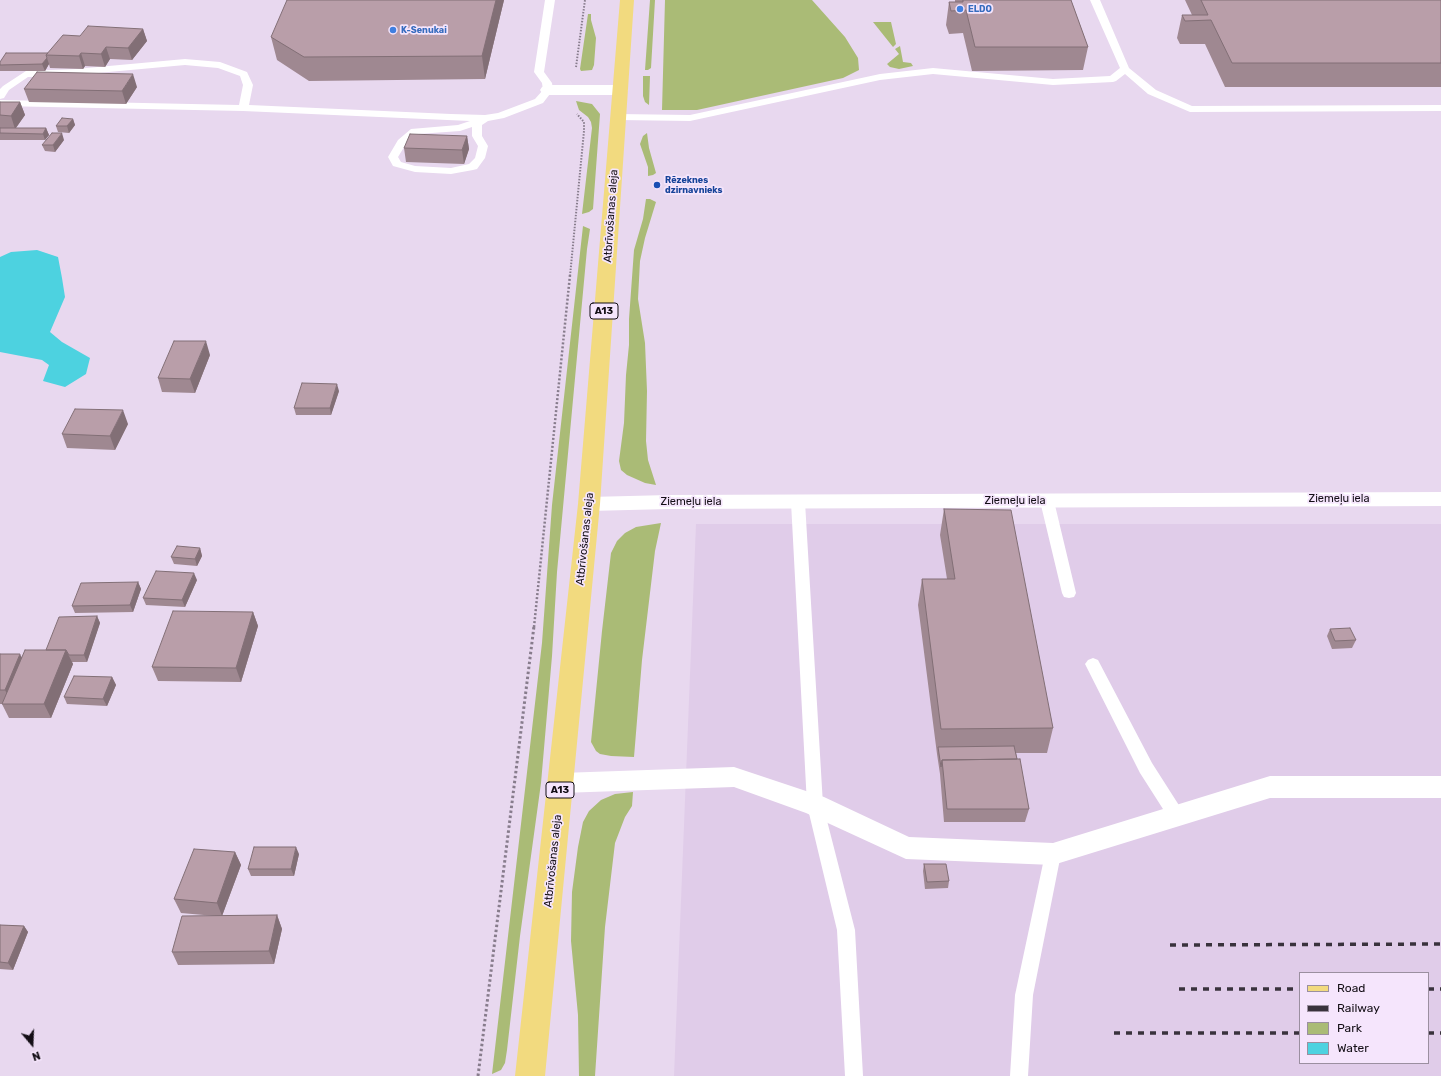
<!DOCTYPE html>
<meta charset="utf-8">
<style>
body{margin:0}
#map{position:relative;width:1441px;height:1076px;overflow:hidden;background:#e8d8ef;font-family:Rubik,sans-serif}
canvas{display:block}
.legend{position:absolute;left:1299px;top:972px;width:130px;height:92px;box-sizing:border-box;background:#f5e5fc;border:1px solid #9b8fa0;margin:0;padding:5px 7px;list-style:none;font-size:12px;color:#130e15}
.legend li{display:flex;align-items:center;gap:8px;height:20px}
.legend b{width:20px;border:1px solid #9b8fa0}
.north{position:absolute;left:12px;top:1024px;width:40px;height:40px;-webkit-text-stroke:3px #f5e5fc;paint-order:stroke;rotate:161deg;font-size:11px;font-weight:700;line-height:16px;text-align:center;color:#130e15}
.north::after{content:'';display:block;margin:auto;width:14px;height:18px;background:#130e15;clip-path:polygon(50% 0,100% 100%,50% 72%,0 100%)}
</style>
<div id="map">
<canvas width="1441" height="1076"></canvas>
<ul class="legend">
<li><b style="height:5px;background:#f2da7f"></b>Road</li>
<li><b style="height:5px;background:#39323c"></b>Railway</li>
<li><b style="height:11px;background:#aabb76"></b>Park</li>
<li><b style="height:11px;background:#4dd2e0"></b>Water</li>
</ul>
<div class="north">N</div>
</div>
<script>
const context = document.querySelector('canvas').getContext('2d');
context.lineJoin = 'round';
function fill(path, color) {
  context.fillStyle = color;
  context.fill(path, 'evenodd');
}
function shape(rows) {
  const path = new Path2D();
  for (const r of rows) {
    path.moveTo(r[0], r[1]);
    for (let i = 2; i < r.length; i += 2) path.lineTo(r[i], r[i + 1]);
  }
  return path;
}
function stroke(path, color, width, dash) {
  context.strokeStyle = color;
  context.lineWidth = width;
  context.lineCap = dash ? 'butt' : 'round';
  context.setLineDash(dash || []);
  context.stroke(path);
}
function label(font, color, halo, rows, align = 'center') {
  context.font = font + ' Rubik,sans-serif';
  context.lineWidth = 3.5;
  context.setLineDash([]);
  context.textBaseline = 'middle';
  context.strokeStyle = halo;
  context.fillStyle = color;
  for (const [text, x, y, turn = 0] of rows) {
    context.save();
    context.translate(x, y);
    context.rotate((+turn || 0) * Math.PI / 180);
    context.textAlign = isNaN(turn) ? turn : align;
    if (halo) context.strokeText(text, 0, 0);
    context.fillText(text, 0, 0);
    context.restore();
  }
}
fill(shape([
 [696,524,1441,524,1441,1076,674,1076],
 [1300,973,1428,973,1428,1063,1300,1063]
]), '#e0cce9');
fill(shape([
 [650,0,655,0,651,68,648,70,645,70],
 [665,0,812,0,845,37,858,58,859,70,843,78,697,110,662,110],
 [588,14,591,14,591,20,596,38,594,65,592,70,581,71,580,69],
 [873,22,891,22,896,44,893,47],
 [900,46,903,62,911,63,913,66,899,69,890,67,887,64,899,54,895,49],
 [643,76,650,76,649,105,645,102,643,96],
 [576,101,592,104,600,114,593,209,589,212,582,214,592,128,591,122,588,117,579,110],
 [647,133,649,148,656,173,653,175,648,176,648,167,640,144,643,136],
 [646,199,650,199,656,202,645,238,640,261,638,299,645,343,647,391,646,441,648,460,656,485,645,483,627,475,621,470,619,461,624,423,626,375,629,345,629,319,634,250,643,219],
 [583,226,590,229,587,249,557,572,552,656,541,783,520,936,507,1050,505,1063,501,1070,492,1074,542,643,552,505],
 [661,523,655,551,642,660,634,757,611,756,600,754,596,751,591,742,602,631,611,553,617,541,625,533,636,527],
 [633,792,632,806,625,817,615,843,605,927,595,1076,579,1076,578,1015,571,941,572,892,578,847,583,822,589,811,601,800,615,794]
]), '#aabb76');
fill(shape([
 [37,250,58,257,62,278,65,297,50,332,62,342,90,358,86,374,65,387,43,381,49,365,42,360,0,352,0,257,11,252]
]), '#4dd2e0');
stroke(shape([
 [576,67,585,0],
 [570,276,584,131,584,122,577,114]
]), '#877c8c', 2, [1.5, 1.5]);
stroke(shape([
 [534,627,570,275]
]), '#877c8c', 2.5, [2, 2]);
stroke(shape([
 [478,1076,534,626]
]), '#877c8c', 3, [2.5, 2.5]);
fill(shape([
 [545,0,555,0,544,72,552,83,553,90,543,103,504,118,488,121,482,125,482,136,488,146,485,158,477,169,473,170,451,174,415,172,393,166,388,157,398,140,411,129,458,125,470,121,243,111,0,106,0,100,239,105,243,85,240,76,218,68,185,65,76,75,28,77,9,90,4,98,0,99,0,89,3,86,26,71,76,69,185,59,220,62,247,72,253,85,249,105,451,114,485,115,498,113,535,99,543,90,542,83,534,72,545,0],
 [472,127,472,136,478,146,475,158,469,164,451,168,415,166,401,162,398,157,406,144,418,134,460,131,472,127],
 [1090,0,1100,0,1129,68,1156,90,1192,106,1441,105,1441,111,1190,112,1148,94,1125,74,1116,81,1113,82,1053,85,933,74,880,80,690,121,618,120,613,117,618,114,690,115,880,74,933,68,1053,79,1110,76,1120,68,1090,0],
 [1047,496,1052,498,1054,501,1076,593,1074,597,1069,598,1064,597,1062,593,1040,501,1042,498,1047,496],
 [798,497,803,499,805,502,823,805,855,930,863,1076,845,1076,837,930,807,805,791,502,793,499,798,497],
 [1093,658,1098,660,1152,763,1182,810,1184,815,1182,820,1176,822,1170,820,1140,773,1085,664,1088,660,1093,658],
 [1053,847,1059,849,1061,854,1033,995,1028,1076,1010,1076,1015,995,1045,854,1047,849,1053,847]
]), '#fff');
fill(shape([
 [548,85,620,85,626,87,628,90,626,93,620,95,548,95,542,93,540,90,542,87,548,85],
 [1441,492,1441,506,669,509,589,511,581,509,578,504,581,499,589,497,669,495,1441,492],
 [734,767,824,797,909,837,1053,843,1270,776,1441,776,1441,798,1270,798,1053,865,906,859,806,813,734,787,561,793,552,790,548,783,552,776,561,773,734,767]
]), '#fff');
fill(shape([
 [620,0,634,0,600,504,545,1076,515,1076,578,504,620,0]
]), '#f2da7f');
stroke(shape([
 [1170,945,1441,944],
 [1179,989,1300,989],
 [1428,989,1441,989],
 [1114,1033,1300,1033],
 [1428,1033,1441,1033]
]), '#39323c', 3.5, [6, 6]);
fill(shape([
 [504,0,485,79,309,81,277,60,271,37],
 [955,0,1071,0,1088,47,1083,70,972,71,963,33,949,34,946,25,949,2,955,2],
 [1185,0,1441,0,1441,87,1225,87,1205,44,1180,44,1177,38,1182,15,1192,15],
 [143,29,147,41,132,60,110,59,105,67,85,66,83,69,50,68,49,64,45,71,0,71,0,65,48,53,80,36],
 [137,87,126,104,29,102,24,89],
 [0,102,20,102,25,115,16,128,46,128,49,135,45,140,0,140],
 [73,119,75,125,69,133,58,132,56,126],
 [467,136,469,149,464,164,406,162,404,148],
 [64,140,55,152,45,151,42,145],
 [210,355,195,393,162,392,158,378],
 [339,391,331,415,296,415,294,408],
 [128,424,115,450,67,448,62,434],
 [944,509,1053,728,1047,753,1016,753,1029,809,1025,822,944,822,940,774,937,754,918,605,922,579,947,579,940,535],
 [200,548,202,556,197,566,174,564,171,557],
 [197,580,185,607,146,605,143,598],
 [138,582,141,589,133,612,75,613,72,606],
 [253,612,258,626,241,682,158,681,152,667],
 [97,616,100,623,87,662,72,662,73,664,51,718,9,718,2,704,0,704,0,654,22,657,46,650],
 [1330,629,1356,640,1352,648,1332,649,1327,636],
 [112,677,116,685,107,706,67,704,64,697],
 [235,852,241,865,222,916,277,915,282,929,274,964,178,965,172,952,215,916,181,913,174,899],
 [299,854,294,876,251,876,248,869],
 [924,864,949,881,948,888,925,889,923,871],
 [0,925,24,926,28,932,13,970,0,969]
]), '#9f8891');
fill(shape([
 [496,0,504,0,485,79,482,56],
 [143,29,147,41,132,60,128,48],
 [106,47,110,59,105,67,101,54],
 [81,53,85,66,83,69,79,56],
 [47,58,49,64,45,71,42,64],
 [133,74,137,87,126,104,122,91],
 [20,102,25,115,15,129,11,116],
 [73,119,75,125,69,133,67,126],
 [46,128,49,135,45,140,43,134],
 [62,133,64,140,55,152,53,145],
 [467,136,469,149,464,164,462,150],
 [206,341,210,355,195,393,190,379],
 [337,384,339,391,331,415,330,408],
 [123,410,128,424,115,450,110,436],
 [200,548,202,556,197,566,195,559],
 [194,573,197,580,185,607,182,600],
 [138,582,141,589,133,612,130,605],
 [253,612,258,626,241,682,236,668],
 [97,616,100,623,87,662,84,655],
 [66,650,73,664,51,718,44,704],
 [20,654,27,668,12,704,5,690],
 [112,677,116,685,107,706,103,699],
 [296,847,299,854,294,876,291,869],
 [235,852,241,865,222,916,217,903],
 [277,915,282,929,274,964,269,951],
 [24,926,28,932,13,970,8,963]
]), '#826f76');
const building = shape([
 [287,0,496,0,482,56,304,57,271,37,287,0],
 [963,0,1071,0,1088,47,975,47,966,10,951,11,949,2,963,2,963,0],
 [1201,0,1441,0,1441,63,1232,63,1211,20,1185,21,1182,15,1208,15,1201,0],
 [88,26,143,29,128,48,106,47,101,54,81,53,79,56,46,55,63,35,80,36,88,26],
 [6,53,48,53,46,55,47,58,42,64,0,65,0,62,6,53],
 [37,72,133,74,122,91,24,89,37,72],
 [0,102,20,102,11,116,0,115,0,102],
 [62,118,73,119,67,126,56,126,62,118],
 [0,128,46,128,43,134,0,133,0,128],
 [52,133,62,133,53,145,42,145,52,133],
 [410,134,467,136,462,150,404,148,410,134],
 [174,341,206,341,190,379,158,378,174,341],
 [302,383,337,384,330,408,294,408,302,383],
 [75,409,123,410,110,436,62,434,75,409],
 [944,509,1011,510,1053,728,941,729,922,579,955,579,944,509],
 [177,546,200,548,195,559,171,557,177,546],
 [156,571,194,573,182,600,143,598,156,571],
 [138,582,130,605,72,606,81,583,138,582],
 [173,611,253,612,236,668,152,667,173,611],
 [97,616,84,655,69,655,66,650,46,650,59,617,97,616],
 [1350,628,1356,640,1335,641,1330,629,1350,628],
 [25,650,66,650,44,704,2,704,25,650],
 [0,654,20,654,5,690,0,690,0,654],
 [74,676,112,677,103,699,64,697,74,676],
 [1014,746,1017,759,942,760,941,767,938,747,1014,746],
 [1020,759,1029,809,947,809,942,760,1020,759],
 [254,847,296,847,291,869,248,869,254,847],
 [194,849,235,852,217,903,174,899,194,849],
 [924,864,946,864,949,881,927,882,924,864],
 [277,915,269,951,172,952,182,916,277,915],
 [0,925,24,926,8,963,0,962,0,925]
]);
fill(building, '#b99ea9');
stroke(building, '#826f76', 1);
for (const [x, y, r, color] of [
 [960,9,4,"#3f7fe0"],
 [393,30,4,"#3f7fe0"],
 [657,185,4,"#1a4fb4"]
]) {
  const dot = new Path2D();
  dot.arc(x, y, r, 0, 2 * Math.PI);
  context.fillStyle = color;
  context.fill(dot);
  stroke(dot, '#f5e5fc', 1.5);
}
label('bold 9px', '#366cbe', '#f5e5fc', [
 ["ELDO",968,9],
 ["K-Senukai",401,30]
], 'left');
label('bold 9px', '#164399', '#f5e5fc', [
 ["Rēzeknes",665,180],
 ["dzirnavnieks",665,190]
], 'left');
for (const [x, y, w] of [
 [604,311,28],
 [560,790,28]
]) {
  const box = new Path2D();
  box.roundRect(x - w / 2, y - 8, w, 16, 3);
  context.fillStyle = '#f5e5fc';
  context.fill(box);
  stroke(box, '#130e15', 1);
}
label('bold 10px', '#130e15', null, [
 ["A13",604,311],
 ["A13",560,790]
]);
label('11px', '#130e15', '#f5e5fc', [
 ["Atbrīvošanas aleja",611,216,-86],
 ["Ziemeļu iela",1339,499],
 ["Ziemeļu iela",1015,501],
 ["Ziemeļu iela",691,502],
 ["Atbrīvošanas aleja",585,539,-84],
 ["Atbrīvošanas aleja",553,861,-84]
]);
</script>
